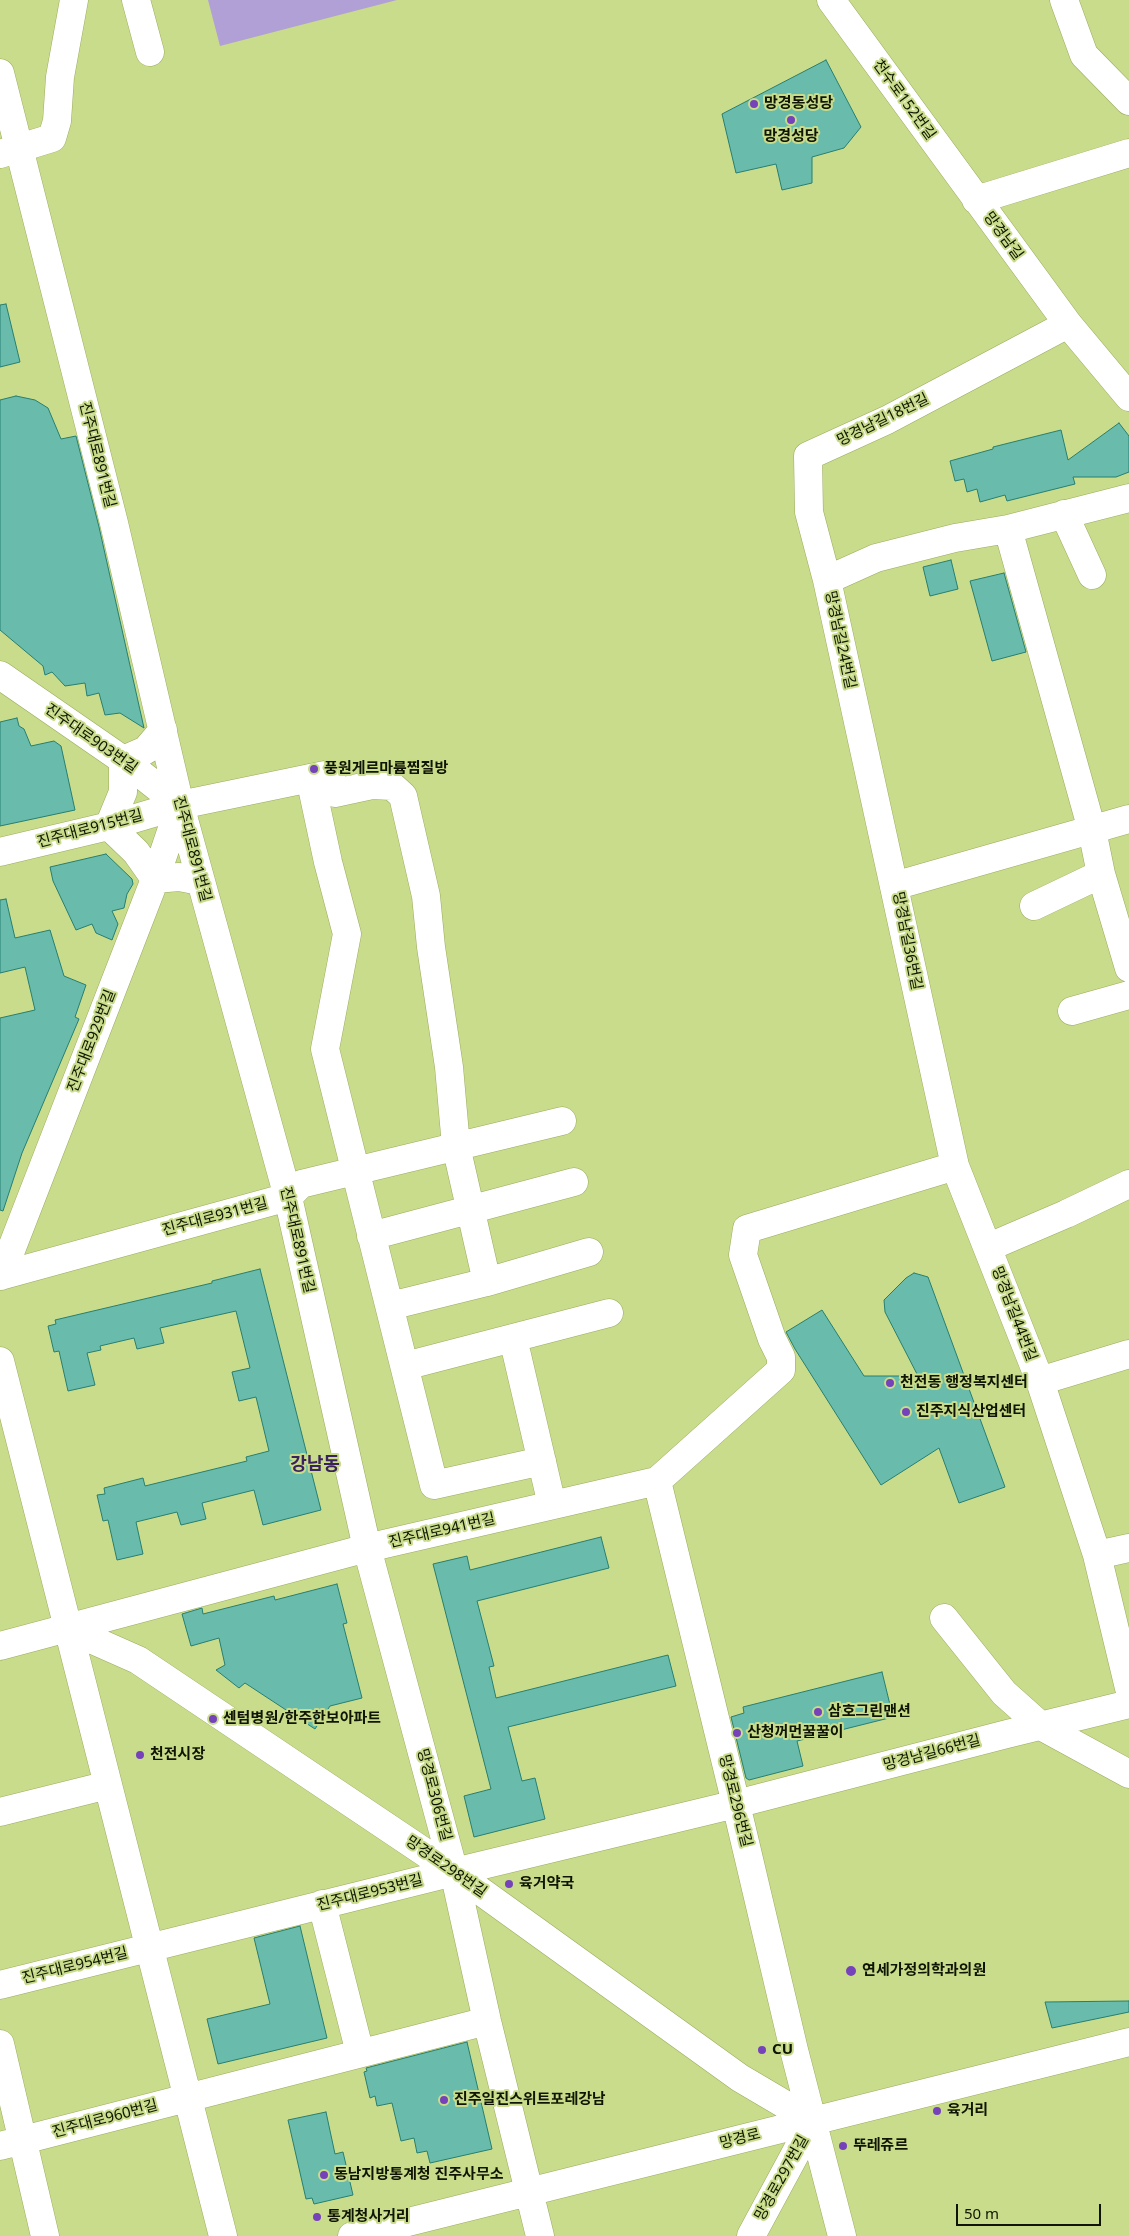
<!DOCTYPE html>
<meta charset="utf-8">
<style>
body{margin:0}
#map{position:relative;width:1129px;height:2236px;overflow:hidden;background:#c9dc8b;font-family:"Noto Sans",sans-serif}
canvas{display:block}
.scale{position:absolute;left:956px;top:2204px;width:145px;height:22px;box-sizing:border-box;border:2px solid #0f1500;border-top:0;padding-left:6px;font-size:15px;line-height:18px;white-space:nowrap;color:#0f1500;-webkit-text-stroke:4px #c9dc8b;paint-order:stroke}
</style>
<div id="map">
<canvas width="1129" height="2236"></canvas>
<div class="scale">50 m</div>
</div>
<script>
const context = document.querySelector('canvas').getContext('2d');
context.lineJoin = 'round';
function fill(path, color) {
  context.fillStyle = color;
  context.fill(path, 'evenodd');
}
function shape(rows) {
  const path = new Path2D();
  for (const r of rows) {
    path.moveTo(r[0], r[1]);
    for (let i = 2; i < r.length; i += 2) path.lineTo(r[i], r[i + 1]);
  }
  return path;
}
function stroke(path, color, width, dash) {
  context.strokeStyle = color;
  context.lineWidth = width;
  context.lineCap = dash ? 'butt' : 'round';
  context.setLineDash(dash || []);
  context.stroke(path);
}
function label(font, color, halo, rows, align = 'center') {
  context.font = font + ' "Noto Sans","Noto Sans KR",sans-serif';
  context.lineWidth = 4;
  context.setLineDash([]);
  context.textBaseline = 'middle';
  context.strokeStyle = halo;
  context.fillStyle = color;
  for (const [text, x, y, turn = 0] of rows) {
    context.save();
    context.translate(x, y);
    context.rotate((+turn || 0) * Math.PI / 180);
    context.textAlign = isNaN(turn) ? turn : align;
    if (halo) context.strokeText(text, 0, 0);
    context.fillText(text, 0, 0);
    context.restore();
  }
}
fill(shape([
 [208,0,397,0,220,46]
]), '#b1a0d6');
const building = shape([
 [826,60,861,127,844,148,812,157,812,183,782,190,776,164,736,173,722,114,826,60],
 [6,304,20,362,0,367,0,305,6,304],
 [16,396,35,400,48,408,61,439,76,436,99,527,144,728,120,713,105,715,99,693,87,696,85,683,65,686,52,672,45,675,43,666,0,630,0,400,16,396],
 [1119,423,1129,436,1129,472,1116,477,1073,477,1075,484,1007,501,1005,495,980,502,977,489,967,492,964,479,955,481,950,461,993,449,993,447,1061,430,1068,460,1119,423],
 [951,560,958,589,930,596,923,567,951,560],
 [1004,573,1026,652,992,661,970,581,1004,573],
 [17,718,19,726,24,729,31,746,54,741,61,746,75,810,0,826,0,722,17,718],
 [106,854,132,879,133,884,127,894,124,908,112,911,118,924,112,940,96,933,92,924,76,930,53,881,50,867,106,854],
 [6,899,15,938,50,930,64,976,86,985,75,1017,79,1019,22,1153,3,1211,0,1210,0,1018,35,1010,25,967,0,973,0,900,6,899],
 [260,1269,321,1510,263,1525,254,1490,202,1503,206,1519,181,1525,177,1512,136,1522,143,1554,117,1560,108,1520,103,1521,97,1495,105,1494,104,1488,143,1478,145,1486,247,1461,246,1457,269,1451,256,1397,239,1401,232,1372,250,1368,236,1311,160,1328,164,1343,137,1349,134,1338,100,1346,101,1350,87,1353,95,1385,68,1391,59,1351,54,1352,48,1326,56,1324,55,1320,212,1283,212,1281,260,1269],
 [914,1273,928,1277,1005,1487,959,1503,939,1448,881,1485,795,1349,786,1332,822,1310,864,1376,918,1376,885,1312,884,1300,906,1278,914,1273],
 [601,1537,609,1568,477,1601,494,1666,489,1667,496,1698,668,1655,676,1686,508,1727,522,1781,535,1778,545,1819,474,1837,464,1796,491,1789,433,1564,467,1556,470,1570,601,1537],
 [337,1584,347,1623,343,1624,362,1698,330,1706,315,1729,245,1683,239,1688,216,1670,225,1665,219,1638,191,1646,182,1614,202,1608,203,1614,274,1596,275,1600,337,1584],
 [882,1672,893,1717,797,1741,803,1766,749,1780,746,1778,731,1717,744,1713,743,1707,882,1672],
 [300,1926,327,2038,218,2064,207,2019,270,2004,254,1938,300,1926],
 [1129,2001,1129,2012,1052,2028,1045,2002,1129,2001],
 [467,2042,492,2149,430,2163,427,2151,417,2153,414,2138,401,2141,392,2103,377,2106,375,2096,370,2098,364,2072,367,2071,366,2068,467,2042],
 [326,2112,335,2154,343,2152,353,2195,314,2204,312,2198,306,2199,288,2120,326,2112]
]);
fill(building, '#69bcac');
stroke(building, '#267e70', 1);
const minor = shape([
 [136,0,150,52],
 [831,0,1068,324,1129,397],
 [1064,0,1084,55,1129,101],
 [0,73,114,523,180,805,288,1197,367,1548,454,1872,487,2021,540,2236],
 [0,154,52,138,57,121,60,77,74,0],
 [976,200,1129,153],
 [1068,324,887,420,808,456,809,512,827,580,955,1166,1040,1381,1097,1555,1129,1688],
 [1064,514,1092,575],
 [1008,529,1092,830,1101,874,1129,968],
 [827,580,876,558,955,538,1008,529,1129,498],
 [0,675,123,760,180,805],
 [163,730,146,750,123,760,123,792,109,826,136,852,155,879,179,877,200,881],
 [310,778,328,862,347,934,325,1049,434,1485,542,1461],
 [0,852,109,826,180,805,330,774,335,793,372,785,392,786,403,796,426,896,431,947,449,1067,456,1146,487,1282],
 [894,886,1129,819],
 [1034,906,1101,874],
 [1072,1011,1129,995],
 [371,1236,574,1182],
 [989,1247,1066,1214,1129,1184],
 [0,1276,288,1197,301,1184,562,1121],
 [1,1276,155,879,180,805],
 [390,1306,487,1282,589,1252],
 [513,1338,552,1505],
 [0,1361,223,2236],
 [405,1366,609,1313],
 [1040,1381,1129,1354],
 [657,1481,736,1804,794,2050,842,2236],
 [1097,1555,1129,1548],
 [944,1618,1004,1693,1041,1726,1129,1774],
 [68,1629,138,1660,454,1872,740,2078,813,2121],
 [0,1646,367,1548,657,1481,781,1370,781,1357,772,1339,743,1255,747,1229,955,1166],
 [0,1812,108,1785],
 [322,1904,360,2053],
 [0,1985,454,1872,736,1804,1007,1734,1129,1704],
 [0,2044,45,2236],
 [0,2146,487,2021],
 [352,2236,1129,2042],
 [751,2236,813,2121]
]);
stroke(minor, '#9aac5d', 29);
stroke(minor, '#fff', 28);
for (const [x, y, r, color] of [
 [754,104,5,"#7542b9"],
 [791,120,5,"#7542b9"],
 [314,769,5,"#7542b9"],
 [890,1383,5,"#7542b9"],
 [906,1412,5,"#7542b9"],
 [818,1712,5,"#7542b9"],
 [213,1719,5,"#7542b9"],
 [737,1733,5,"#7542b9"],
 [140,1755,5,"#7542b9"],
 [509,1884,5,"#7542b9"],
 [851,1971,6,"#7542b9"],
 [762,2050,5,"#7542b9"],
 [444,2100,5,"#7542b9"],
 [937,2111,5,"#7542b9"],
 [843,2146,5,"#7542b9"],
 [324,2175,5,"#7542b9"],
 [317,2217,5,"#7542b9"]
]) {
  const dot = new Path2D();
  dot.arc(x, y, r, 0, 2 * Math.PI);
  context.fillStyle = color;
  context.fill(dot);
  stroke(dot, '#c9dc8b', 2);
}
label('15px', '#0f1500', '#c9dc8b', [
 ["천수로152번길",904,100,54],
 ["망경남길",1003,236,54],
 ["망경남길18번길",883,420,-26],
 ["진주대로891번길",97,455,76],
 ["망경남길24번길",840,640,78],
 ["진주대로903번길",91,739,35],
 ["진주대로915번길",90,829,-15],
 ["진주대로891번길",192,849,75],
 ["망경남길36번길",907,941,79],
 ["진주대로929번길",92,1041,-69],
 ["진주대로931번길",215,1217,-15],
 ["진주대로891번길",297,1240,77],
 ["망경남길44번길",1014,1314,69],
 ["진주대로941번길",442,1531,-13],
 ["망경남길66번길",932,1753,-15],
 ["망경로306번길",434,1795,75],
 ["망경로296번길",735,1801,76],
 ["망경로298번길",446,1867,35],
 ["진주대로953번길",370,1893,-14],
 ["진주대로954번길",75,1966,-14],
 ["진주대로960번길",105,2119,-15],
 ["망경로",740,2139,-14],
 ["망경로297번길",782,2178,-61]
]);
label('bold 15px', '#0f1500', '#c9dc8b', [
 ["망경동성당",764,104],
 ["망경성당",791,137,"center"],
 ["풍원게르마륨찜질방",324,769],
 ["천전동 행정복지센터",900,1383],
 ["진주지식산업센터",916,1412],
 ["삼호그린맨션",828,1712],
 ["센텀병원/한주한보아파트",223,1719],
 ["산청꺼먼꿀꿀이",747,1733],
 ["천전시장",150,1755],
 ["육거약국",519,1884],
 ["연세가정의학과의원",862,1971],
 ["CU",772,2050],
 ["진주일진스위트포레강남",454,2100],
 ["육거리",947,2111],
 ["뚜레쥬르",853,2146],
 ["동남지방통계청 진주사무소",334,2175],
 ["통계청사거리",327,2217]
], 'left');
label('bold 18px', '#3a225c', '#c9dc8b', [
 ["강남동",315,1465]
]);
</script>
